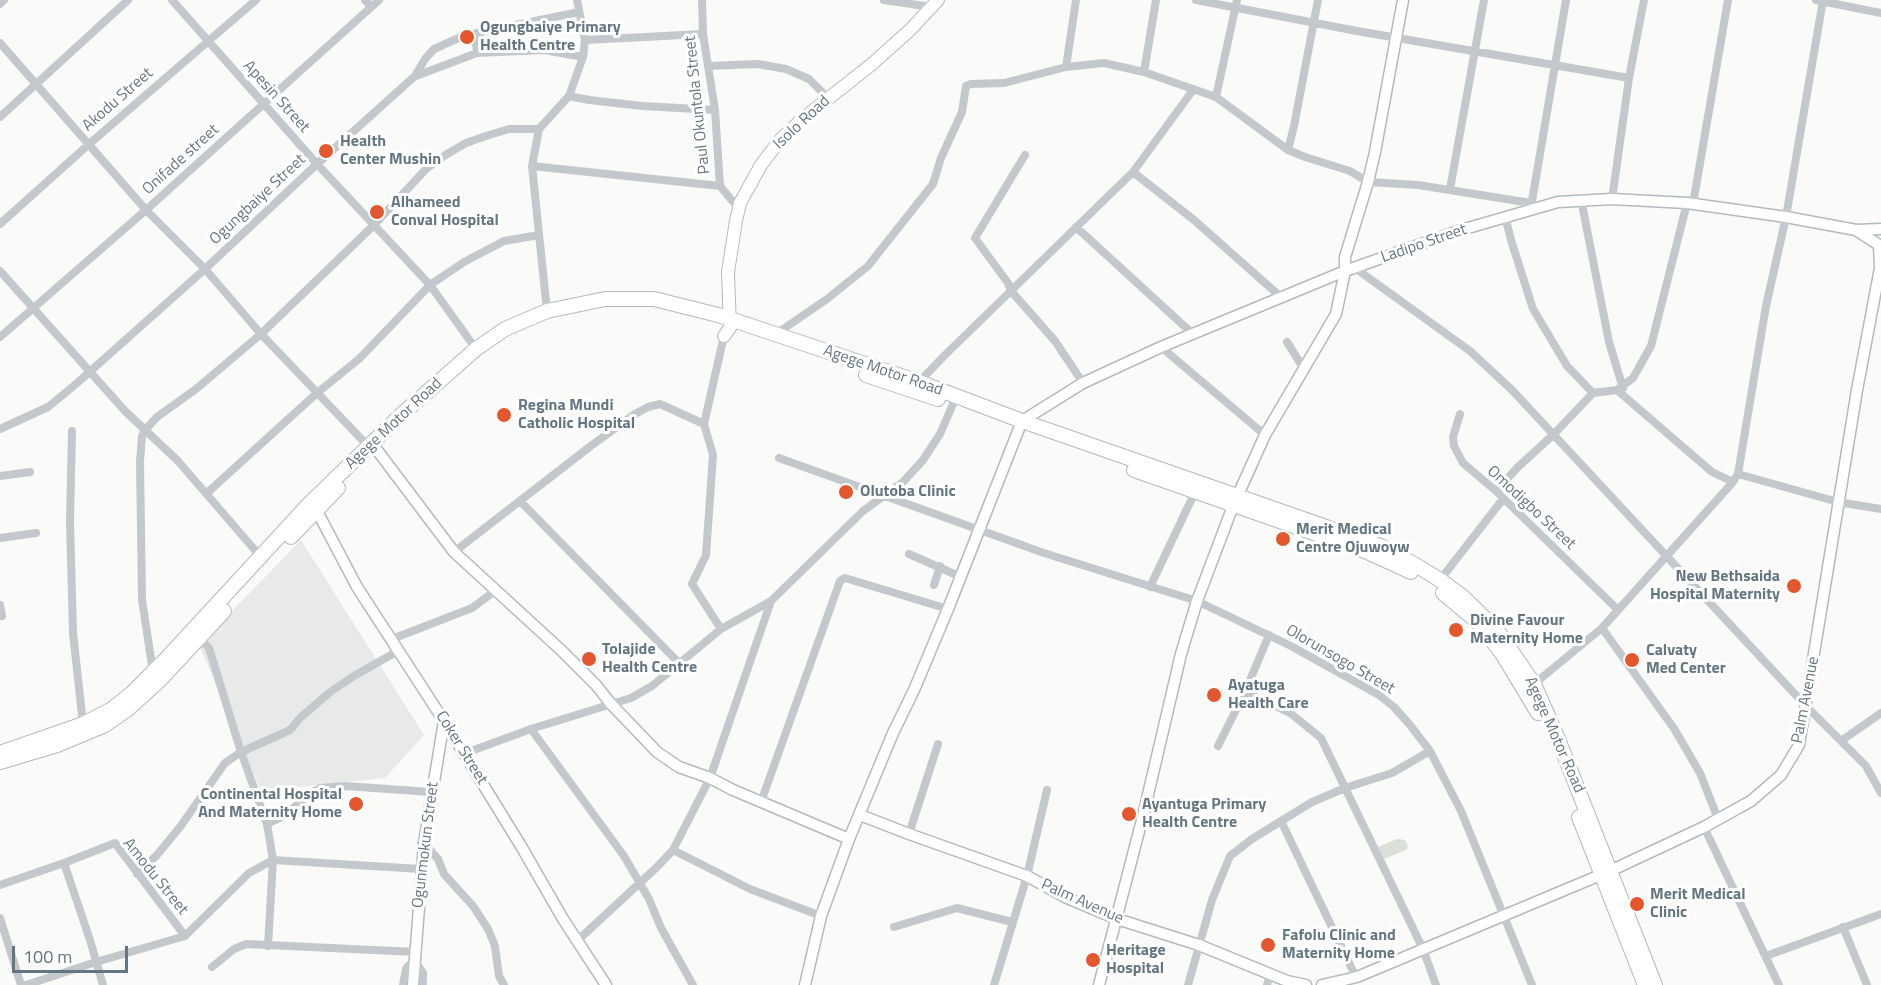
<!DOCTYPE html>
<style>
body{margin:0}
#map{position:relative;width:1881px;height:985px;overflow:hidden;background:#fafaf8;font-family:"Titillium Web",sans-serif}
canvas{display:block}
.scale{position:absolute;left:12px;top:946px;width:116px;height:27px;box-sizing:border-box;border:3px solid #657683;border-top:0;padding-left:8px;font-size:18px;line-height:21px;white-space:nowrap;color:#657683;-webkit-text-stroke:4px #fff;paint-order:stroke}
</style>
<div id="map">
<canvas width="1881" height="985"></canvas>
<div class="scale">100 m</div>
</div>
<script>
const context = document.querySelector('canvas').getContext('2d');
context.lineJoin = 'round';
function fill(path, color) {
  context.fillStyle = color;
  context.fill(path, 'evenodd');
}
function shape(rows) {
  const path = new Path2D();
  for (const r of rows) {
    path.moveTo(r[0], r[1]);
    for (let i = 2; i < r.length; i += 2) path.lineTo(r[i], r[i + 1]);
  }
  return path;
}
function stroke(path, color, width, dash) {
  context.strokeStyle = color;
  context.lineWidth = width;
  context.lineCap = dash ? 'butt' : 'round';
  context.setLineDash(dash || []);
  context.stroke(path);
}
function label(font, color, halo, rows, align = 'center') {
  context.font = font + ' "Titillium Web",sans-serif';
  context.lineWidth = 6;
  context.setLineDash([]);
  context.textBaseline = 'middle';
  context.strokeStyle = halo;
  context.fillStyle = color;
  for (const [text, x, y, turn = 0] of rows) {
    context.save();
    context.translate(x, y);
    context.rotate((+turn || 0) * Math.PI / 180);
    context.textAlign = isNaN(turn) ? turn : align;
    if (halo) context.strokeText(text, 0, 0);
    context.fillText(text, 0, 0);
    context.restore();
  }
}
fill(shape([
 [301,540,424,735,385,778,288,788,264,798,199,645]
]), '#e8e9e9');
fill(shape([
 [1397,839,1405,840,1408,846,1406,850,1384,859,1378,847]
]), '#dadfd7');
const secondary = shape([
 [1856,230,1879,245,1880,267],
 [377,450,454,552,562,651,596,685,611,704,657,752,679,767,710,778,733,790,849,839],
 [317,511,357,587,444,721,521,846,563,919,606,985],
 [860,815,909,834,1027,876,1067,898,1117,919,1199,945,1287,981,1306,985],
 [413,985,424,843,444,721],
 [805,985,821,916,849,839,893,733,914,690,948,609,1022,421,1083,383,1161,347,1345,271,1461,230,1558,202,1612,199,1687,203,1786,217,1856,230,1881,229],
 [1099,985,1143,816,1181,654,1197,601,1233,506,1265,435,1336,314,1345,271,1345,257,1368,182,1375,152,1403,0],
 [1322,985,1357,977,1610,871,1704,827,1751,801,1781,775,1799,745,1857,390,1881,263]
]);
const primary = shape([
 [724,336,730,328,728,272,736,221,740,203,761,165,780,140,800,121,872,64,910,30,938,0]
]);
const highway = shape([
 [866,375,938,399],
 [1134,470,1365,551,1411,572],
 [291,537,338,488],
 [1443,593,1479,623,1503,655,1538,713],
 [0,753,83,724,112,709,132,693,166,659,310,503,401,415,476,349,505,329,547,311,605,299,654,299,718,315,919,382,1022,421,1381,546,1419,567,1440,580,1463,597,1497,630,1534,684,1558,739,1655,985],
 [0,762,57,745,105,725,128,709,160,680,224,611],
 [1579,817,1645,985]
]);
stroke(secondary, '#b3babf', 13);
stroke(primary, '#b5babe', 14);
stroke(highway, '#b4b9bd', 16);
stroke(shape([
 [172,0,317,164,430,285,476,349],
 [365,0,371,7],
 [702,0,703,34,715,110,720,186,734,203],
 [884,0,925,6],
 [1196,0,1357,31,1629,78],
 [1816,0,1881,13],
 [0,4,4,0],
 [475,34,477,53],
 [585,40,703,34],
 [0,43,146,210,205,269,261,334,369,447],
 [708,66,758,64,786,69,809,79,823,93],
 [1066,67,1104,63,1144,72,1216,97,1288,150,1305,157,1350,171,1368,182,1418,185,1531,203],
 [1144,72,1156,0],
 [416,76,477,53,544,50,583,57],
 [569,96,589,100,642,106,715,110],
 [1216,97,1237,0],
 [0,117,128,0],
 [1288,150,1294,126,1318,0],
 [1025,155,975,238,1008,283,1011,291,1055,341,1083,383],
 [532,166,720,186],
 [1133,172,1194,220,1282,298],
 [1450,189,1484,0],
 [1581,199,1609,342,1623,388],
 [1612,199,1629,78,1644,0],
 [1693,204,1728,0],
 [1531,207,1566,0],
 [1505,216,1511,240,1533,309,1567,366,1593,393],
 [0,224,88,145,256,0],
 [1076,227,1194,335],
 [1355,268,1470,351,1512,390,1806,706,1866,766,1881,793],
 [0,271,125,411,178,461,260,556],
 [547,311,532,166,539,129,569,96,583,57,585,40,577,0],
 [776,334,827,299,868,266,933,184,941,158,962,112,966,86,971,84,1004,83,1066,67,1076,0],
 [0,337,146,210,379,0],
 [1287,342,1304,369],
 [1161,347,1265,435],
 [919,382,945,355,1133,172,1193,90],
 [1617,390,1712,472,1733,482],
 [1460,414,1453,437,1454,446,1463,463,1496,491,1617,609],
 [0,429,48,407,76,384,205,269,317,164,415,76,425,59,434,49,463,36,579,12],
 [72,431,70,521,73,633,83,724],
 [779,458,1044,553,1197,601,1291,646,1379,695,1394,707,1410,725,1430,751,1461,811,1532,985],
 [1738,474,1838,502,1881,509],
 [0,476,30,472],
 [1496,491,1518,467,1553,435,1593,393,1617,390,1633,378,1651,346,1687,203],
 [207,493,317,393,359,359,430,285,464,262,504,241,539,235],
 [520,501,680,664],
 [0,538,36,533],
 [454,552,592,445,635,414,648,407,660,404,704,424],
 [909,554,961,577],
 [1440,580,1503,499],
 [934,585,940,566],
 [1150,587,1195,492],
 [0,605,2,616],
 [1602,628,1675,730,1700,773,1718,819],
 [721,629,692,584,706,555,713,455,704,424,724,336],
 [199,638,209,648,241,752,267,824,273,860,268,946],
 [392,639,472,608,495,591],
 [153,672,142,600,140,461,142,436,145,430,157,417,196,389,261,334,375,224,426,169,447,154,466,143,486,136,509,129,539,129],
 [1534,684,1602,628,1733,482,1738,474,1766,306,1786,217,1823,0],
 [1245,692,1290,713,1321,738,1423,949,1436,985],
 [531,729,624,856,649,899,661,928,693,985],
 [1841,741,1881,713],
 [1218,746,1245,692,1269,635],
 [463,754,531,729,631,698,652,686,721,629,771,601,863,511,903,482,923,460,940,434,953,404],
 [761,802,840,581,845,578,948,609],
 [1281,821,1353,971,1354,977],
 [267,824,282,817,313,792,320,788,345,786,431,792],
 [1704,827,1779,985],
 [909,834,938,744],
 [424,843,438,859,444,874,473,906,488,929,495,946,499,976,504,985],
 [673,850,750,889,821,916],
 [64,863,90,940,103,985],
 [137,874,157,855,180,827,225,763,241,752,290,730,300,718,330,692,354,676,398,651],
 [0,885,64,863,115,843,185,936],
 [0,918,21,985],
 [894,927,957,908,1012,922],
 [1843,927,1867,985],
 [577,941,657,867,673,850,710,778,771,601],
 [1766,956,1881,914],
 [212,967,234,949,246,944,416,952],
 [26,985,96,962,185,936,249,873,273,860,421,869],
 [403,985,406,969,409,965,415,961,423,973,423,985],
 [994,985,1027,876,1047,790],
 [1188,985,1212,900,1230,856,1252,839,1312,802,1345,788,1392,773,1430,751],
 [1267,985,1270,974]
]), '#c3c8cc', 8);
stroke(secondary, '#fff', 10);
stroke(primary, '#fff', 12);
stroke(highway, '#fff', 14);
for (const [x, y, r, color] of [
 [467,37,8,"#e4572e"],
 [326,151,8,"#e4572e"],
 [377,212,8,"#e4572e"],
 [504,415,8,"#e4572e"],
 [846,492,8,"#e4572e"],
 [1283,539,8,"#e4572e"],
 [1794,586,8,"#e4572e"],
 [1456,630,8,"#e4572e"],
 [589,659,8,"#e4572e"],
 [1632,660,8,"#e4572e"],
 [1214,695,8,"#e4572e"],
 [356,804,8,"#e4572e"],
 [1129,814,8,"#e4572e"],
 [1637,904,8,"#e4572e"],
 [1268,945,8,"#e4572e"],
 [1093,960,8,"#e4572e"]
]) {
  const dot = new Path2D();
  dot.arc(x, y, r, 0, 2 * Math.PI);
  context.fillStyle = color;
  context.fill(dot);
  stroke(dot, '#fff', 2);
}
label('bold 16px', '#657683', '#fff', [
 ["Ogungbaiye Primary",480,28],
 ["Health Centre",480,46],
 ["Health",340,142],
 ["Center Mushin",340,160],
 ["Alhameed",391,203],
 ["Conval Hospital",391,221],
 ["Regina Mundi",518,406],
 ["Catholic Hospital",518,424],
 ["Olutoba Clinic",860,492],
 ["Merit Medical",1296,530],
 ["Centre Ojuwoyw",1296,548],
 ["New Bethsaida",1780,577,"right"],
 ["Hospital Maternity",1780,595,"right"],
 ["Divine Favour",1470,621],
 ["Maternity Home",1470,639],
 ["Tolajide",602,650],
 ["Health Centre",602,668],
 ["Calvaty",1646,651],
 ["Med Center",1646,669],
 ["Ayatuga",1228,686],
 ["Health Care",1228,704],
 ["Continental Hospital",342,795,"right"],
 ["And Maternity Home",342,813,"right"],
 ["Ayantuga Primary",1142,805],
 ["Health Centre",1142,823],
 ["Merit Medical",1650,895],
 ["Clinic",1650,913],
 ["Fafolu Clinic and",1282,936],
 ["Maternity Home",1282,954],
 ["Heritage",1106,951],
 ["Hospital",1106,969]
], 'left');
label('16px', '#657683', '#fff', [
 ["Apesin Street",276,97,48],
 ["Akodu Street",118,100,-41],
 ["Paul Okuntola Street",698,105,-96],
 ["Isolo Road",802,123,-43],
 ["Onifade street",181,160,-42],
 ["Ogungbaiye Street",258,200,-43],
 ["Ladipo Street",1424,244,-19],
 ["Agege Motor Road",883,371,19],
 ["Agege Motor Road",394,424,-43],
 ["Omodigbo Street",1531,508,43],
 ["Olorunsogo Street",1340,660,30],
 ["Palm Avenue",1806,700,-79],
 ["Agege Motor Road",1554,735,66],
 ["Coker Street",461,748,58],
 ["Ogunmokun Street",426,845,-83],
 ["Amodu Street",155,877,51],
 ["Palm Avenue",1082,902,24]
]);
</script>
